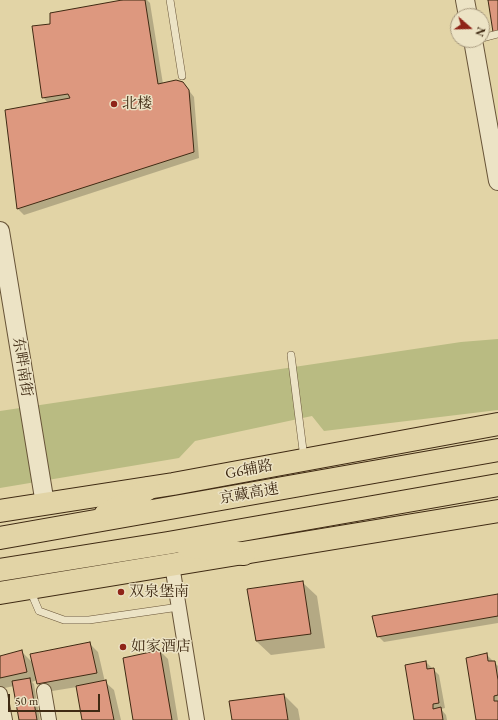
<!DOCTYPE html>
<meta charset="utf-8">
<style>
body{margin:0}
#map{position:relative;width:498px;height:720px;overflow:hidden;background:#e2d4a6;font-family:"EB Garamond",serif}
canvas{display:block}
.north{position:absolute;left:450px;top:8px;width:40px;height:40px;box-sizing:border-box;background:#ece3c5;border:1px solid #a7997e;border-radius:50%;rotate:110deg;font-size:11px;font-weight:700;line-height:16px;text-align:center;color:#3f2a13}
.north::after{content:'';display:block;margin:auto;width:14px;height:18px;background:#8f2418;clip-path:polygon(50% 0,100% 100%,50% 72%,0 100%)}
.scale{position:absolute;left:8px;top:694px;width:92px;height:18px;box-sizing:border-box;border:2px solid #3f2a13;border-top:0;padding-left:5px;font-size:12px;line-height:14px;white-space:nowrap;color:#3f2a13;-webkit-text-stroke:3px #ece3c5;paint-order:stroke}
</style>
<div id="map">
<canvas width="498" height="720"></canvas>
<div class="north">N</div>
<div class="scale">50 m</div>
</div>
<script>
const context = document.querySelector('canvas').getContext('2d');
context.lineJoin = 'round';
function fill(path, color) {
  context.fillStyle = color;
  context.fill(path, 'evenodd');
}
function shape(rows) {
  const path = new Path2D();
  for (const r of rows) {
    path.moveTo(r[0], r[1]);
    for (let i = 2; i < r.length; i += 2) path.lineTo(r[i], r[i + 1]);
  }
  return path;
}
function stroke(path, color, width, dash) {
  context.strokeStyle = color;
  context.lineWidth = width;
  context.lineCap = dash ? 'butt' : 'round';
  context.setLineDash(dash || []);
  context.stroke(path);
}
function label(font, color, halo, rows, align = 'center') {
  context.font = font + ' "EB Garamond","Noto Serif SC",serif';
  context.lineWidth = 3;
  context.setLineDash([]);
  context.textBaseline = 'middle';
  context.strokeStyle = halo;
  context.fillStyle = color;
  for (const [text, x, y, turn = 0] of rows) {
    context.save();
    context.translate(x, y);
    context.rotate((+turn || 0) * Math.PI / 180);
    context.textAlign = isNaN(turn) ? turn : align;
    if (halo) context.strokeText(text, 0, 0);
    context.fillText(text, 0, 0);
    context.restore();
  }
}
fill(shape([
 [498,339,498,410,324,431,312,416,195,441,179,458,0,488,0,411,461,342]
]), '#b9bb82');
fill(shape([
 [127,0,147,0,150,3,163,84,183,83,194,97,199,158,24,215,18,209,48,103,43,97,51,24],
 [302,582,317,596,325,648,271,655,256,641],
 [498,595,498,623,384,642,378,636],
 [89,643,98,652,105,682,114,690,121,720,83,720,77,687,46,692,38,683,37,680,32,682,34,684,40,720,20,720,14,686,0,689,0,657,22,652,32,662],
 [160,651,168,659,178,720,134,720],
 [487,655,498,666,498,720,477,720],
 [426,662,439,675,445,708,441,709,446,715,447,720,415,720],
 [284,695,298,709,300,720,233,720]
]), '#0003');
const building = shape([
 [122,0,145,0,158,84,176,80,183,82,189,90,194,152,17,209,5,110,70,98,68,94,42,98,32,26,50,24,50,13,122,0],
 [488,0,498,0,498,31,493,32,488,0],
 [303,581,311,634,256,641,247,589,303,581],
 [498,594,498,616,377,637,372,616,498,594],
 [90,642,97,673,37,684,30,654,90,642],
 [22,650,27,672,0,678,0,656,22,650],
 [160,650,172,720,133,720,123,658,160,650],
 [487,653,488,661,495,661,498,680,498,695,494,696,494,701,498,701,498,720,476,720,466,658,487,653],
 [426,661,427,669,434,668,439,703,433,704,433,709,441,707,443,720,414,720,405,665,426,661],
 [30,678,37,720,19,720,12,681,30,678],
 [106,680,114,720,82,720,76,686,106,680],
 [284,694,288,720,232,720,229,701,284,694]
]);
fill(building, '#dd987f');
stroke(building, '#3f2a13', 1);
const service = shape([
 [170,0,182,76],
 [482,38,498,34],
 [291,355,304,458],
 [30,590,39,611,64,620,89,620,179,607]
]);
const minor = shape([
 [172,565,197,720],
 [44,691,49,720],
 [0,694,5,720]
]);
const tertiary = shape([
 [465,0,468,16],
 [473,40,498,181],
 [0,231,45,504]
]);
const primary = shape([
 [0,511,173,484,498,424],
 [0,593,498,511]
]);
const motorway = shape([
 [105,515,149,488],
 [0,538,498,450],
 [187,546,244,554],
 [0,570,168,543,498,485]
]);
stroke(service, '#685438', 8);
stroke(minor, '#685438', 16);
stroke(tertiary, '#685438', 20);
stroke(primary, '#3f2a13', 24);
stroke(motorway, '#3f2a13', 24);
stroke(service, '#ece3c5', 7);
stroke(minor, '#ece3c5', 14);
stroke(tertiary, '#ece3c5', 18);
stroke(primary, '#e2d4a6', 22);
stroke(motorway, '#e2d4a6', 22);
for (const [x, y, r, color] of [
 [114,104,4,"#8f2418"],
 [121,592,4,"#8f2418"],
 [123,647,4,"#8f2418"]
]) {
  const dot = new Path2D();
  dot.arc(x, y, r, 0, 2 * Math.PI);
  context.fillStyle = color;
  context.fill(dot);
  stroke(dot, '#ece3c5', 1.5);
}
label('15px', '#3f2a13', '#ece3c5', [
 ["北楼",122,104],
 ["双泉堡南",129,592],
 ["如家酒店",131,647]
], 'left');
label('15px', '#3f2a13', '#ece3c5', [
 ["东畔南街",22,367,81],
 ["G6辅路",249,470,-11],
 ["京藏高速",249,494,-10]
]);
</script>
